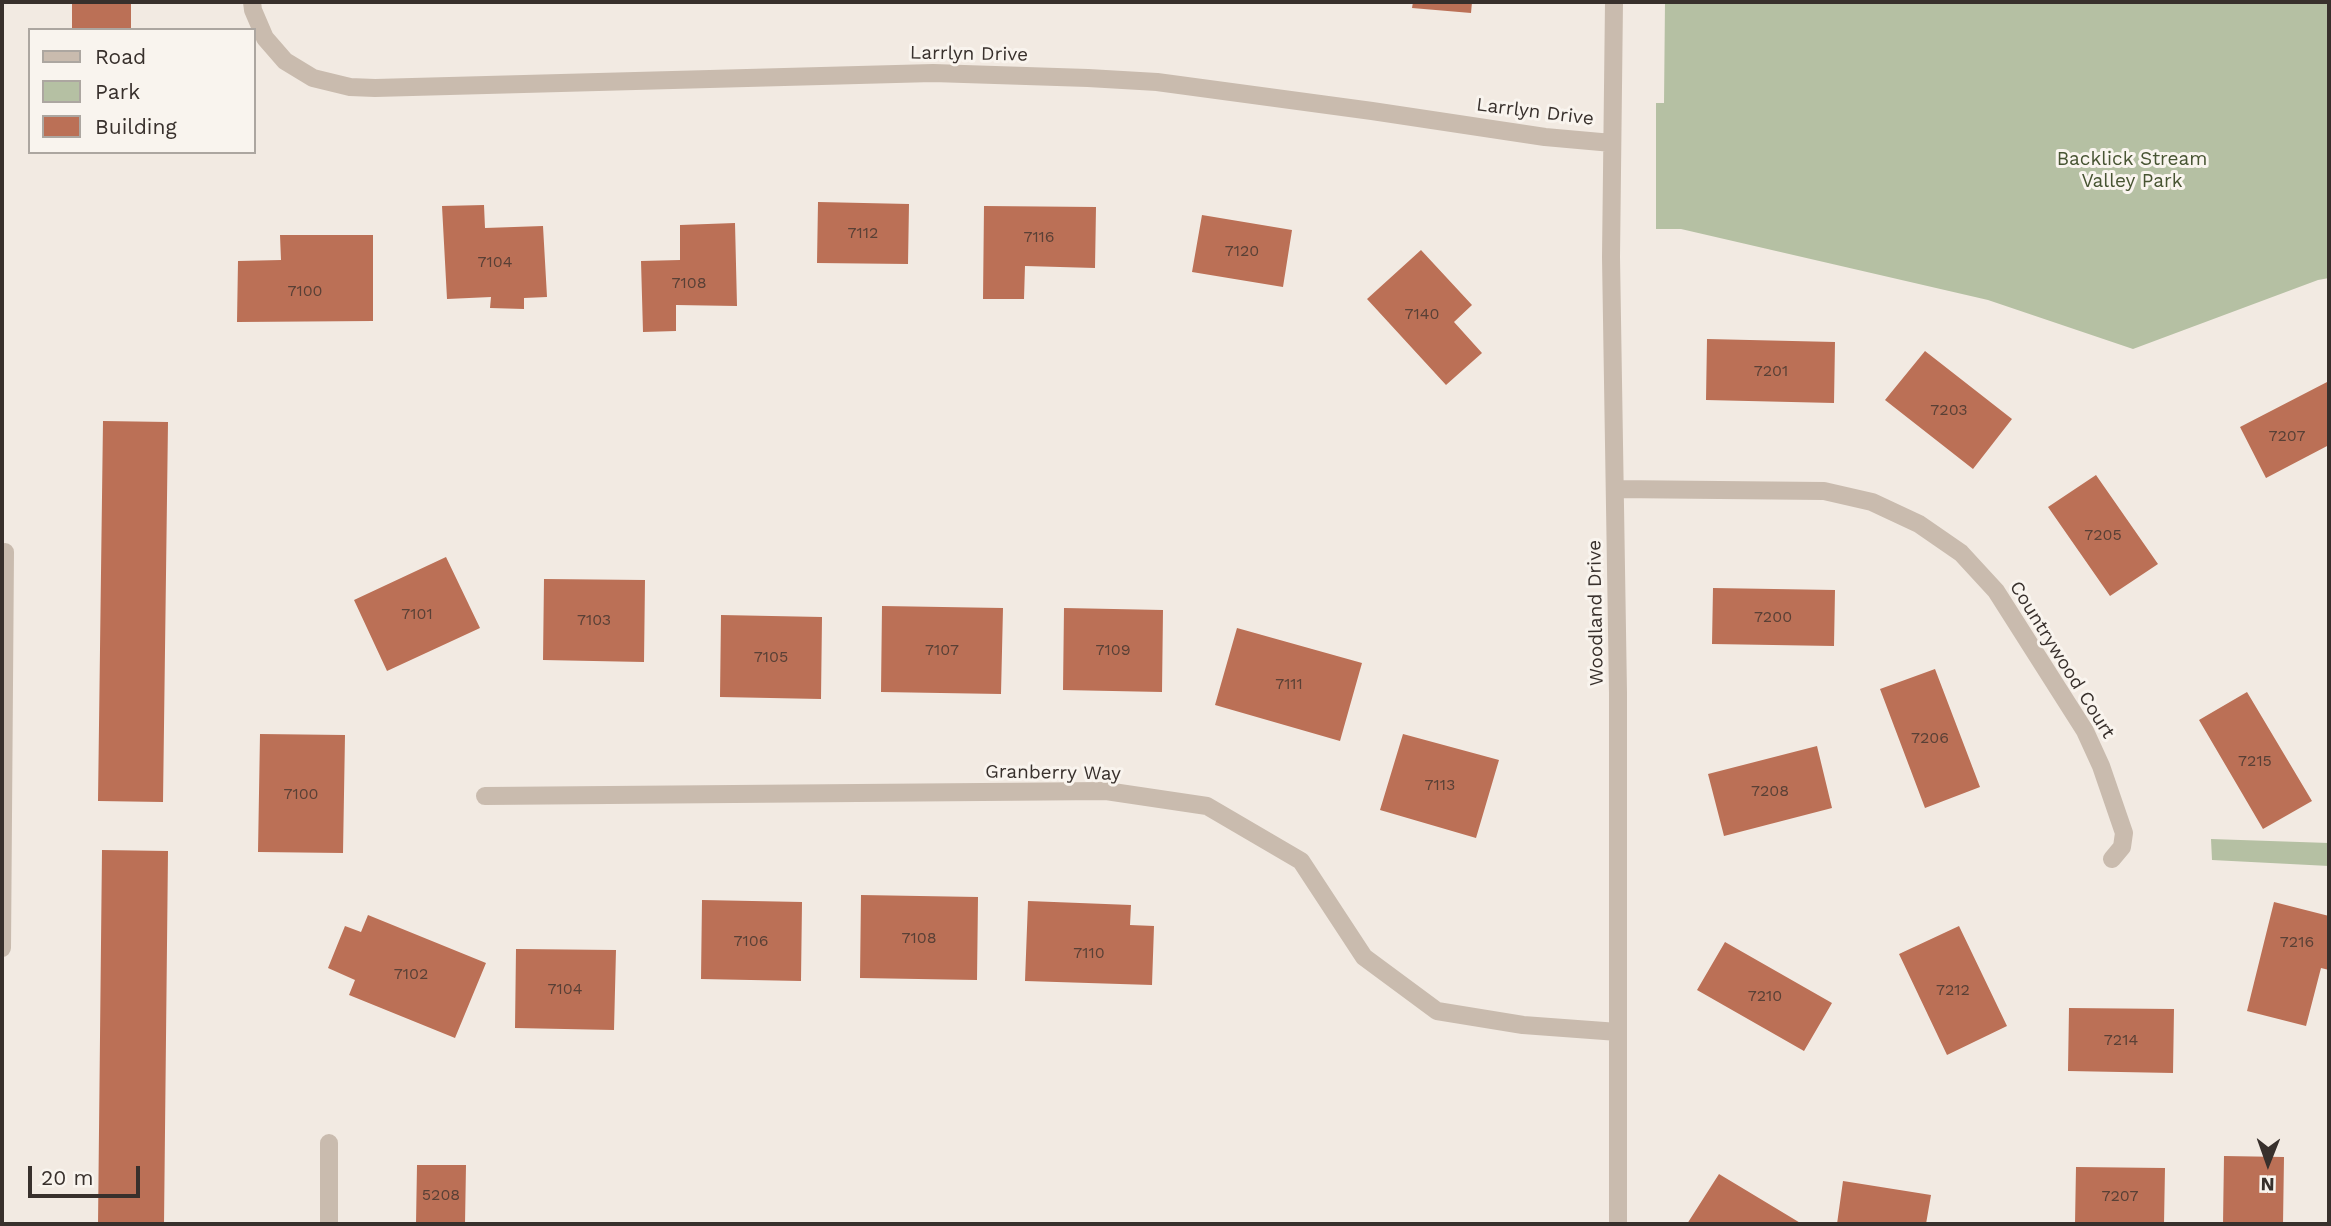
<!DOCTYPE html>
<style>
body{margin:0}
#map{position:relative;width:2331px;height:1226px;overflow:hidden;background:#f2eae2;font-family:"Work Sans",sans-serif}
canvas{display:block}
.frame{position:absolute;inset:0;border:4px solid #38302c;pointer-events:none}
.legend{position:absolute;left:28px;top:28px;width:228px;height:126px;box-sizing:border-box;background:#f9f4ee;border:2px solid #aca6a0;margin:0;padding:9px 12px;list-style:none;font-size:21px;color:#38302c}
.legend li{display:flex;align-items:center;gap:14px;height:35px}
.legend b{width:35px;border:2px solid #aca6a0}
.north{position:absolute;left:2233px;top:1128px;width:70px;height:70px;-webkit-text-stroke:5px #f9f4ee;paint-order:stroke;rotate:181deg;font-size:19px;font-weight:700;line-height:28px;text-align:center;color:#38302c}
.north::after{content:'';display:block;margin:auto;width:24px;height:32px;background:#38302c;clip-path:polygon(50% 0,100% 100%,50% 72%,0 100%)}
.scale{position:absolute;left:28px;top:1166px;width:112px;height:32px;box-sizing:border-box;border:4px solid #38302c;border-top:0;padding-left:9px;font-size:21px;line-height:24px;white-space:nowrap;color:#38302c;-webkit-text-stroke:5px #f9f4ee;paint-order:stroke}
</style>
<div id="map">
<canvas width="2331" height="1226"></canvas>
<div class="frame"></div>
<ul class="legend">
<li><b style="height:9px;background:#c9bbae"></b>Road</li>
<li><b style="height:19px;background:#b5c0a3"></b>Park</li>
<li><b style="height:19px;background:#bb7056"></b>Building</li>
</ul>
<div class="north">N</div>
<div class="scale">20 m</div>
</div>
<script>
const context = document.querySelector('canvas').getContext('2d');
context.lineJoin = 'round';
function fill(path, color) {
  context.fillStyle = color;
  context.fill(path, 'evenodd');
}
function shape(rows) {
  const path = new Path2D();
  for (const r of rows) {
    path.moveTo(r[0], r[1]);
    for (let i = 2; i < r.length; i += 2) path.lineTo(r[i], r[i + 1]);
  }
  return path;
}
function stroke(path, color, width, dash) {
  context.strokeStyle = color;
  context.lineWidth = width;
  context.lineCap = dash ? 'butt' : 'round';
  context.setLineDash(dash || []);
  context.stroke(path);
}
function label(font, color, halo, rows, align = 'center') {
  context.font = font + ' "Work Sans",sans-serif';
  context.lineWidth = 6;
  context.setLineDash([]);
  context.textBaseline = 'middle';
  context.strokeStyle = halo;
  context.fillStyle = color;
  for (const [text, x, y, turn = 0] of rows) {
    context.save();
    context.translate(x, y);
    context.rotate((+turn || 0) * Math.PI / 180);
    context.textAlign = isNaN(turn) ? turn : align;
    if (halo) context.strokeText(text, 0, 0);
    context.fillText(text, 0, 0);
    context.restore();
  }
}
fill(shape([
 [1665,2,2329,2,2329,278,2318,280,2133,349,1988,300,1681,229,1656,229,1656,103,1664,103],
 [2211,839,2329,843,2329,866,2212,860]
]), '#b5c0a3');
fill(shape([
 [72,2,131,2,131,30,72,30],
 [1413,2,1472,2,1471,13,1412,8],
 [818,202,909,204,908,264,817,263],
 [484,205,485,228,543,226,547,297,524,298,524,309,490,308,491,297,447,299,442,206],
 [984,206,1096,207,1095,268,1025,266,1024,299,983,299],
 [1202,215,1292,230,1283,287,1192,272],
 [735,223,737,306,676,305,676,331,643,332,641,261,680,260,680,225],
 [280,235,373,235,373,321,237,322,238,261,281,260],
 [1421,250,1472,305,1454,322,1482,353,1446,385,1367,299],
 [1707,339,1835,342,1834,403,1706,400],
 [1925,351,2012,419,1973,469,1885,400],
 [2329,381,2329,445,2266,478,2240,427],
 [103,421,168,422,163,802,98,801],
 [2096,475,2158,564,2110,596,2048,507],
 [446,557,480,628,387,671,354,600],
 [544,579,645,580,644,662,543,660],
 [1713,588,1835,590,1834,646,1712,644],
 [882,606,1003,608,1001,694,881,692],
 [1064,608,1163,610,1162,692,1063,690],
 [721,615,822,617,821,699,720,697],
 [1237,628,1362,663,1340,741,1215,705],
 [1935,669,1980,787,1925,808,1880,689],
 [2247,692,2312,801,2263,829,2199,720],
 [260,734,345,735,343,853,258,852],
 [1403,734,1499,760,1476,838,1380,810],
 [1817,746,1832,808,1724,836,1708,774],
 [102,850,168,851,164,1224,98,1224],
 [861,895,978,897,977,980,860,978],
 [702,900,802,902,801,981,701,979],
 [1028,901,1131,905,1130,925,1154,926,1152,985,1025,981],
 [2274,902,2329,916,2329,970,2321,968,2306,1026,2247,1011],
 [368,915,486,963,455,1038,349,995,355,980,328,968,345,926,361,932],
 [1959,926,2007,1026,1947,1055,1899,954],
 [1725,942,1832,1003,1804,1051,1697,990],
 [516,949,616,950,614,1030,515,1028],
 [2069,1008,2174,1009,2173,1073,2068,1071],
 [2224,1156,2284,1157,2283,1224,2223,1224],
 [417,1165,466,1165,465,1224,416,1224],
 [2076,1167,2165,1168,2164,1224,2075,1224],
 [1719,1174,1802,1224,1687,1224],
 [1843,1181,1931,1195,1926,1224,1837,1224]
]), '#bb7056');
stroke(shape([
 [252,2,253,10,265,38,285,61,313,78,350,87,375,88,933,73,1088,78,1157,82,1372,111,1545,137,1612,143],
 [1614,2,1611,257,1618,693,1618,1224],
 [1615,489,1824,491,1872,502,1919,524,1961,553,1996,591,2085,731,2101,766,2124,833,2122,847,2112,859],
 [485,796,1106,791,1207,806,1301,861,1364,957,1437,1011,1523,1025,1618,1032],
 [2,948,5,552],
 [329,1143,329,1224]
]), '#c9bbae', 18);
label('16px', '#594036', null, [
 ["7112",863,233],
 ["7116",1039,237],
 ["7120",1242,251],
 ["7104",495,262],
 ["7108",689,283],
 ["7100",305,291],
 ["7140",1422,314],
 ["7201",1771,371],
 ["7203",1949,410],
 ["7207",2287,436],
 ["7205",2103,535],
 ["7101",417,614],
 ["7200",1773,617],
 ["7103",594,620],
 ["7107",942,650],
 ["7109",1113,650],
 ["7105",771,657],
 ["7111",1289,684],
 ["7206",1930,738],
 ["7215",2255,761],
 ["7113",1440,785],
 ["7208",1770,791],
 ["7100",301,794],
 ["7108",919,938],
 ["7106",751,941],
 ["7216",2297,942],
 ["7110",1089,953],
 ["7102",411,974],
 ["7104",565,989],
 ["7212",1953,990],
 ["7210",1765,996],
 ["7214",2121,1040],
 ["5208",441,1195],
 ["7207",2120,1196]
]);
label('19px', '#38302c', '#f9f4ee', [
 ["Larrlyn Drive",969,54,1],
 ["Larrlyn Drive",1535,112,7],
 ["Woodland Drive",1596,613,-91],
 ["Countrywood Court",2062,660,58],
 ["Granberry Way",1053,773,1]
]);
label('19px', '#475432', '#f9f4ee', [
 ["Backlick Stream",2132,159],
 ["Valley Park",2132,181]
]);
</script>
